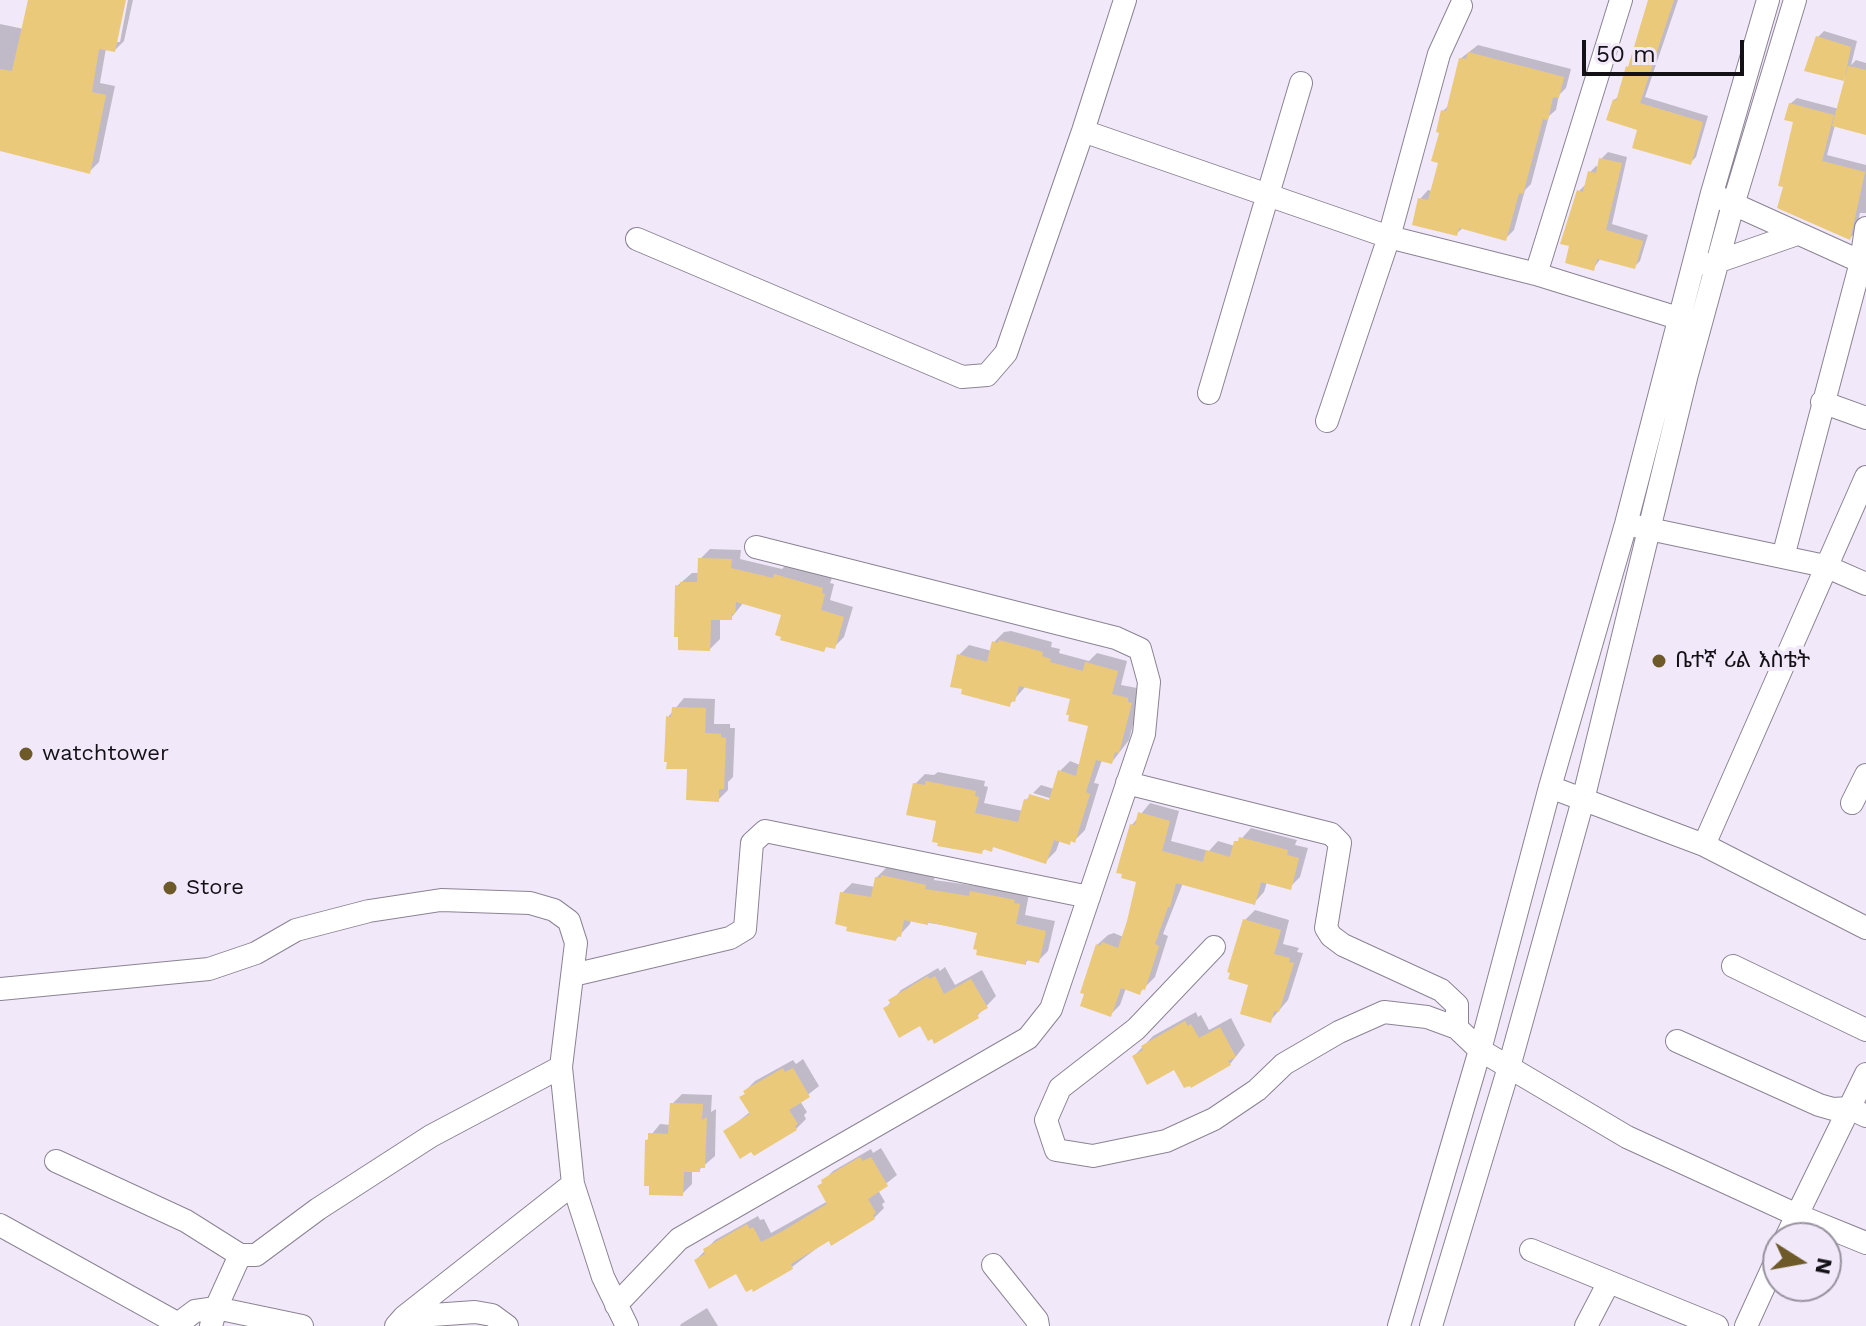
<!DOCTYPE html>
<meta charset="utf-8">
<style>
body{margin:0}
#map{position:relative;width:1866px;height:1326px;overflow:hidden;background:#f1e9fa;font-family:"Work Sans",sans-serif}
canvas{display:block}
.north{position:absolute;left:1762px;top:1222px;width:80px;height:80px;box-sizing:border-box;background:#f1e9fa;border:2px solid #98929f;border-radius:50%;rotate:101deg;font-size:22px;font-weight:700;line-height:32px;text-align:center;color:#131016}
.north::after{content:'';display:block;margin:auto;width:28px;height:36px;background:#6e5929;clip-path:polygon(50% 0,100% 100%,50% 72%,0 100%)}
.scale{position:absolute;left:1582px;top:40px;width:162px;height:36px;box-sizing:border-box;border:4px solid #131016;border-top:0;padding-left:10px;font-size:24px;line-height:28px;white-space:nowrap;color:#131016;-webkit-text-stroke:6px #f1e9fa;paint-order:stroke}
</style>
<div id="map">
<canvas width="1866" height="1326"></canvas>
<div class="north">N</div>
<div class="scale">50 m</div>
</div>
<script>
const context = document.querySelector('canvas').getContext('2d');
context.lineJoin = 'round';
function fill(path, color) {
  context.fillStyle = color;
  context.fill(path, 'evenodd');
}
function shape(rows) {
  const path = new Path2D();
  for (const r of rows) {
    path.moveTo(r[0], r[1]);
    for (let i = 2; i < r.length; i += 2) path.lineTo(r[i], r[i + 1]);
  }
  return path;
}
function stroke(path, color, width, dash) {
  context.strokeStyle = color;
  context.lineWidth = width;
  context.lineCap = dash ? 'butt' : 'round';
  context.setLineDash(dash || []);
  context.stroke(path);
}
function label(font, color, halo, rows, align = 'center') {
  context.font = font + ' "Work Sans","Noto Sans Ethiopic",sans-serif';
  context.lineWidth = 8;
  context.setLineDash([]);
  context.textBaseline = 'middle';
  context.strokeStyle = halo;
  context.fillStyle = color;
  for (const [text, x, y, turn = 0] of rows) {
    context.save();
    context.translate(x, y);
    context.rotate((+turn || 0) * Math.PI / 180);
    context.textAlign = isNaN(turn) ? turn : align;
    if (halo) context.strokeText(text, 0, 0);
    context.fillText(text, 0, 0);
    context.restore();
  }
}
fill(shape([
 [30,0,124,0,116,42,120,42,128,0,133,0,124,41,115,50,106,48,100,83,115,86,99,162,89,172,0,148,0,24,24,29],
 [1650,0,1678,0,1645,97,1708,116,1696,157,1690,163,1640,129,1614,100,1619,96],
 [1824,31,1857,41,1851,65,1856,60,1866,63,1866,132,1835,125,1827,155,1866,165,1866,213,1860,213,1856,232,1850,238,1790,104,1797,98,1839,109,1848,74,1843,79,1818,37],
 [1478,45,1571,69,1566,88,1559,95,1556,110,1549,116,1531,184,1525,190,1514,230,1505,239,1464,227,1456,234,1420,199,1428,190,1432,191,1440,161,1443,111,1449,105,1460,59],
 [1608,152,1627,157,1612,224,1648,235,1640,261,1634,267,1601,258,1593,269,1579,191,1585,185,1590,172,1596,166,1599,167,1601,159],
 [710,549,741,550,740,559,782,569,786,565,832,578,830,583,834,584,830,600,853,607,844,637,834,647,828,645,824,649,783,614,744,602,731,618,720,618,720,639,710,649,677,586,692,573,699,573,700,559],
 [1011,631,1052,642,1051,647,1060,649,1059,653,1089,661,1097,653,1127,661,1121,685,1137,688,1136,692,1141,693,1129,740,1112,762,1102,760,1094,783,1099,784,1085,830,1075,840,1060,840,1056,851,1046,861,995,846,991,849,986,848,981,852,939,820,915,784,925,774,934,775,938,772,985,781,984,786,988,787,984,803,1023,811,1026,800,1031,795,1058,805,1059,801,1033,793,1041,785,1054,789,1060,771,1070,761,1080,765,1090,725,1072,698,1026,686,1010,704,959,655,969,645,992,651,994,642,1004,632],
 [684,698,715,699,714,724,730,724,730,728,735,728,733,777,728,782,728,790,718,800,689,768,668,717],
 [1150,803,1179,811,1171,841,1209,851,1218,841,1235,846,1251,828,1297,840,1295,845,1308,848,1300,877,1290,887,1267,882,1264,892,1254,903,1183,883,1163,934,1168,936,1155,977,1140,992,1126,988,1120,1005,1110,1015,1097,945,1108,935,1114,933,1123,937,1139,881,1132,825],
 [893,866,935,875,934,880,978,886,982,882,1029,894,1025,915,1055,921,1048,951,1038,961,1029,959,1025,963,979,931,911,920,910,924,896,939,842,893,852,883,875,887,876,878,886,868],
 [1255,910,1289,920,1283,944,1299,948,1297,952,1303,953,1288,1000,1270,1021,1250,983,1245,920],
 [945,967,955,985,982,970,996,996,977,1016,933,1036,921,1024,885,1009,901,990,938,968,940,971],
 [1196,1012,1198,1017,1201,1015,1209,1030,1231,1018,1245,1045,1230,1064,1175,1068,1134,1056,1153,1036],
 [803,1059,819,1086,800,1101,807,1112,804,1115,806,1119,796,1129,726,1131,750,1112,745,1091,755,1081,793,1060,796,1064],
 [682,1094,712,1095,711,1112,716,1109,715,1156,699,1170,692,1170,692,1184,682,1194,647,1140,660,1124,671,1125,672,1104],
 [881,1148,897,1175,878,1190,885,1202,882,1204,884,1208,874,1218,829,1239,792,1267,737,1271,696,1260,715,1240,758,1216,760,1220,764,1219,771,1233,828,1201,823,1181,833,1171,871,1149,873,1153],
 [707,1308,718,1326,680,1326,681,1324]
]), '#0003');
fill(shape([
 [28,0,126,0,115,52,99,49,92,92,106,95,90,174,0,151,0,69,12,71],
 [1648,0,1674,0,1640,103,1703,122,1691,165,1632,148,1637,130,1606,120,1613,99,1616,101,1626,66,1628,67],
 [1816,36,1851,47,1844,81,1804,71],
 [1468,52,1564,77,1559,98,1553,97,1548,120,1543,119,1523,194,1519,193,1506,241,1459,228,1457,236,1412,225,1418,198,1428,200,1438,163,1431,161,1439,133,1436,132,1441,110,1446,111,1459,58,1466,59],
 [1848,66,1866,70,1866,135,1832,126],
 [1789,103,1834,115,1822,161,1865,172,1850,240,1777,208,1783,187,1778,186,1793,122,1784,120],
 [1599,158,1622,163,1606,230,1643,241,1635,269,1597,259,1594,271,1565,263,1569,246,1560,244,1577,190,1583,192,1588,171,1596,173],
 [698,558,732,559,731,568,773,578,774,574,823,588,822,593,825,594,821,610,844,617,835,649,826,647,824,652,780,640,781,637,775,635,781,615,736,602,735,614,732,614,732,620,711,620,710,651,678,650,678,637,674,637,675,585,680,586,680,582,697,582],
 [999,640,1043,652,1042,656,1051,659,1050,662,1083,671,1085,662,1118,671,1112,694,1128,698,1128,702,1132,703,1119,753,1115,752,1112,764,1096,760,1086,792,1090,794,1075,843,1071,841,1070,845,1054,840,1046,864,993,847,992,852,983,849,982,854,937,846,938,843,932,842,936,821,906,815,913,783,925,785,926,781,976,791,975,796,979,797,975,813,1018,822,1024,799,1028,800,1029,794,1049,800,1058,770,1076,776,1088,726,1068,721,1069,715,1066,715,1070,699,1019,686,1015,702,1011,701,1010,707,961,694,962,689,950,687,957,654,987,662,992,641,998,643],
 [672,707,706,708,705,733,721,734,721,737,726,738,724,789,719,789,719,802,686,800,687,769,666,769,667,762,664,762,666,716,671,717],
 [1138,812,1170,821,1162,851,1203,862,1206,850,1230,857,1234,841,1238,841,1239,837,1288,850,1287,855,1299,858,1291,890,1261,882,1255,905,1176,883,1170,907,1168,907,1155,944,1159,946,1145,990,1142,989,1140,995,1121,988,1111,1017,1080,1006,1084,994,1080,993,1096,944,1100,946,1102,942,1118,948,1127,921,1136,882,1121,878,1122,874,1116,873,1130,824,1135,825],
 [881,875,926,885,925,889,969,896,970,891,1015,900,1014,903,1020,904,1016,924,1046,931,1039,963,1026,960,1026,965,976,955,977,950,973,949,977,933,928,922,928,925,904,920,901,937,897,936,896,941,846,931,847,927,835,924,840,892,871,897,875,877,881,878],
 [1243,919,1281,930,1274,954,1290,958,1289,962,1294,963,1279,1012,1274,1011,1271,1023,1240,1014,1248,985,1228,979,1230,973,1227,972],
 [928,976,929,979,935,976,944,994,971,979,988,1008,977,1014,979,1018,934,1044,932,1039,928,1041,920,1026,899,1038,883,1008,891,1004,888,1000],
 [1185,1021,1188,1026,1191,1024,1199,1038,1220,1027,1236,1057,1228,1061,1231,1065,1191,1088,1190,1086,1184,1088,1174,1070,1147,1085,1132,1056,1143,1050,1141,1046],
 [783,1068,785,1072,793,1068,810,1097,789,1110,798,1124,795,1126,797,1130,754,1156,751,1152,740,1159,723,1131,750,1114,739,1097,745,1094,743,1091],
 [670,1103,703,1104,702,1120,707,1117,705,1168,700,1168,700,1172,684,1172,683,1196,649,1195,649,1186,644,1186,645,1140,648,1140,648,1133,668,1134],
 [860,1157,863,1161,871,1157,888,1186,868,1199,876,1213,873,1215,875,1219,831,1246,829,1241,791,1264,793,1269,753,1292,752,1289,746,1292,736,1274,709,1289,694,1260,705,1254,703,1249,747,1224,750,1229,753,1227,761,1242,783,1231,827,1204,817,1186,822,1183,821,1180]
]), '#ebc97b');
const minor = shape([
 [1083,131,1389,237,1536,274,1678,318],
 [1720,198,1866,264],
 [637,239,962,377,987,375,1006,353,1083,131,1125,0],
 [1708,265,1797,234],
 [1536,274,1621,0],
 [1209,393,1301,83],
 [1822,402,1866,418],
 [1327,421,1389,237,1439,54,1461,6],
 [1635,526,1825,566,1866,584],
 [1783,557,1861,262,1866,228],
 [1127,783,1331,834,1340,843,1326,928,1331,936,1343,945,1441,990,1457,1005,1457,1028],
 [1550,787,1704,845,1866,928],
 [1852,803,1866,775],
 [1704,845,1866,477],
 [1214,947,1136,1029,1060,1088,1046,1120,1056,1150,1093,1156,1166,1141,1214,1119,1257,1090,1284,1064,1339,1032,1384,1012,1427,1017,1457,1028,1480,1050,1627,1137,1797,1215,1866,1074],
 [1733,966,1866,1030],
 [573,975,730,938,745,929,752,843,765,831,1089,897],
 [0,989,209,969,256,953,296,930,369,911,441,900,530,903,554,910,569,921,576,943,561,1067,573,1184,603,1277,627,1326],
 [1677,1041,1819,1105,1833,1109,1849,1108,1866,1116],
 [56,1161,186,1221,240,1255],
 [0,1225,177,1323],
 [1786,1238,1797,1215,1866,1243],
 [1531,1250,1717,1326],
 [993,1265,1037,1320,1038,1326],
 [616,1305,679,1239,1028,1038,1051,1009,1144,734,1149,682,1140,649,1116,638,756,547],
 [404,1317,475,1312,492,1315,507,1326],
 [175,1326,195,1311,216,1308,240,1255,256,1255,318,1209,431,1136,561,1067],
 [211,1326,216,1308,302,1326],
 [396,1326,404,1317,573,1184],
 [1399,1326,1480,1050,1550,787,1626,524,1712,193,1768,0],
 [1431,1326,1509,1067,1583,800,1687,374,1733,205,1795,0],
 [1586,1326,1609,1282],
 [1746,1326,1778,1256]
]);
stroke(minor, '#8b8393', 24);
stroke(minor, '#fff', 22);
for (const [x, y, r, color] of [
 [1659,661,8,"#6e5929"],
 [26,754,8,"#6e5929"],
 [170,888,8,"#6e5929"]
]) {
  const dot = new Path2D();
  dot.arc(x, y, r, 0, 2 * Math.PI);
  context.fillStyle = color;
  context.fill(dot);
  stroke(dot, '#f1e9fa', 3);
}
label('22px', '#131016', '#f1e9fa', [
 ["ቤተኛ ሪል እስቴት",1675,661],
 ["watchtower",42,754],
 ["Store",186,888]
], 'left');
</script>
